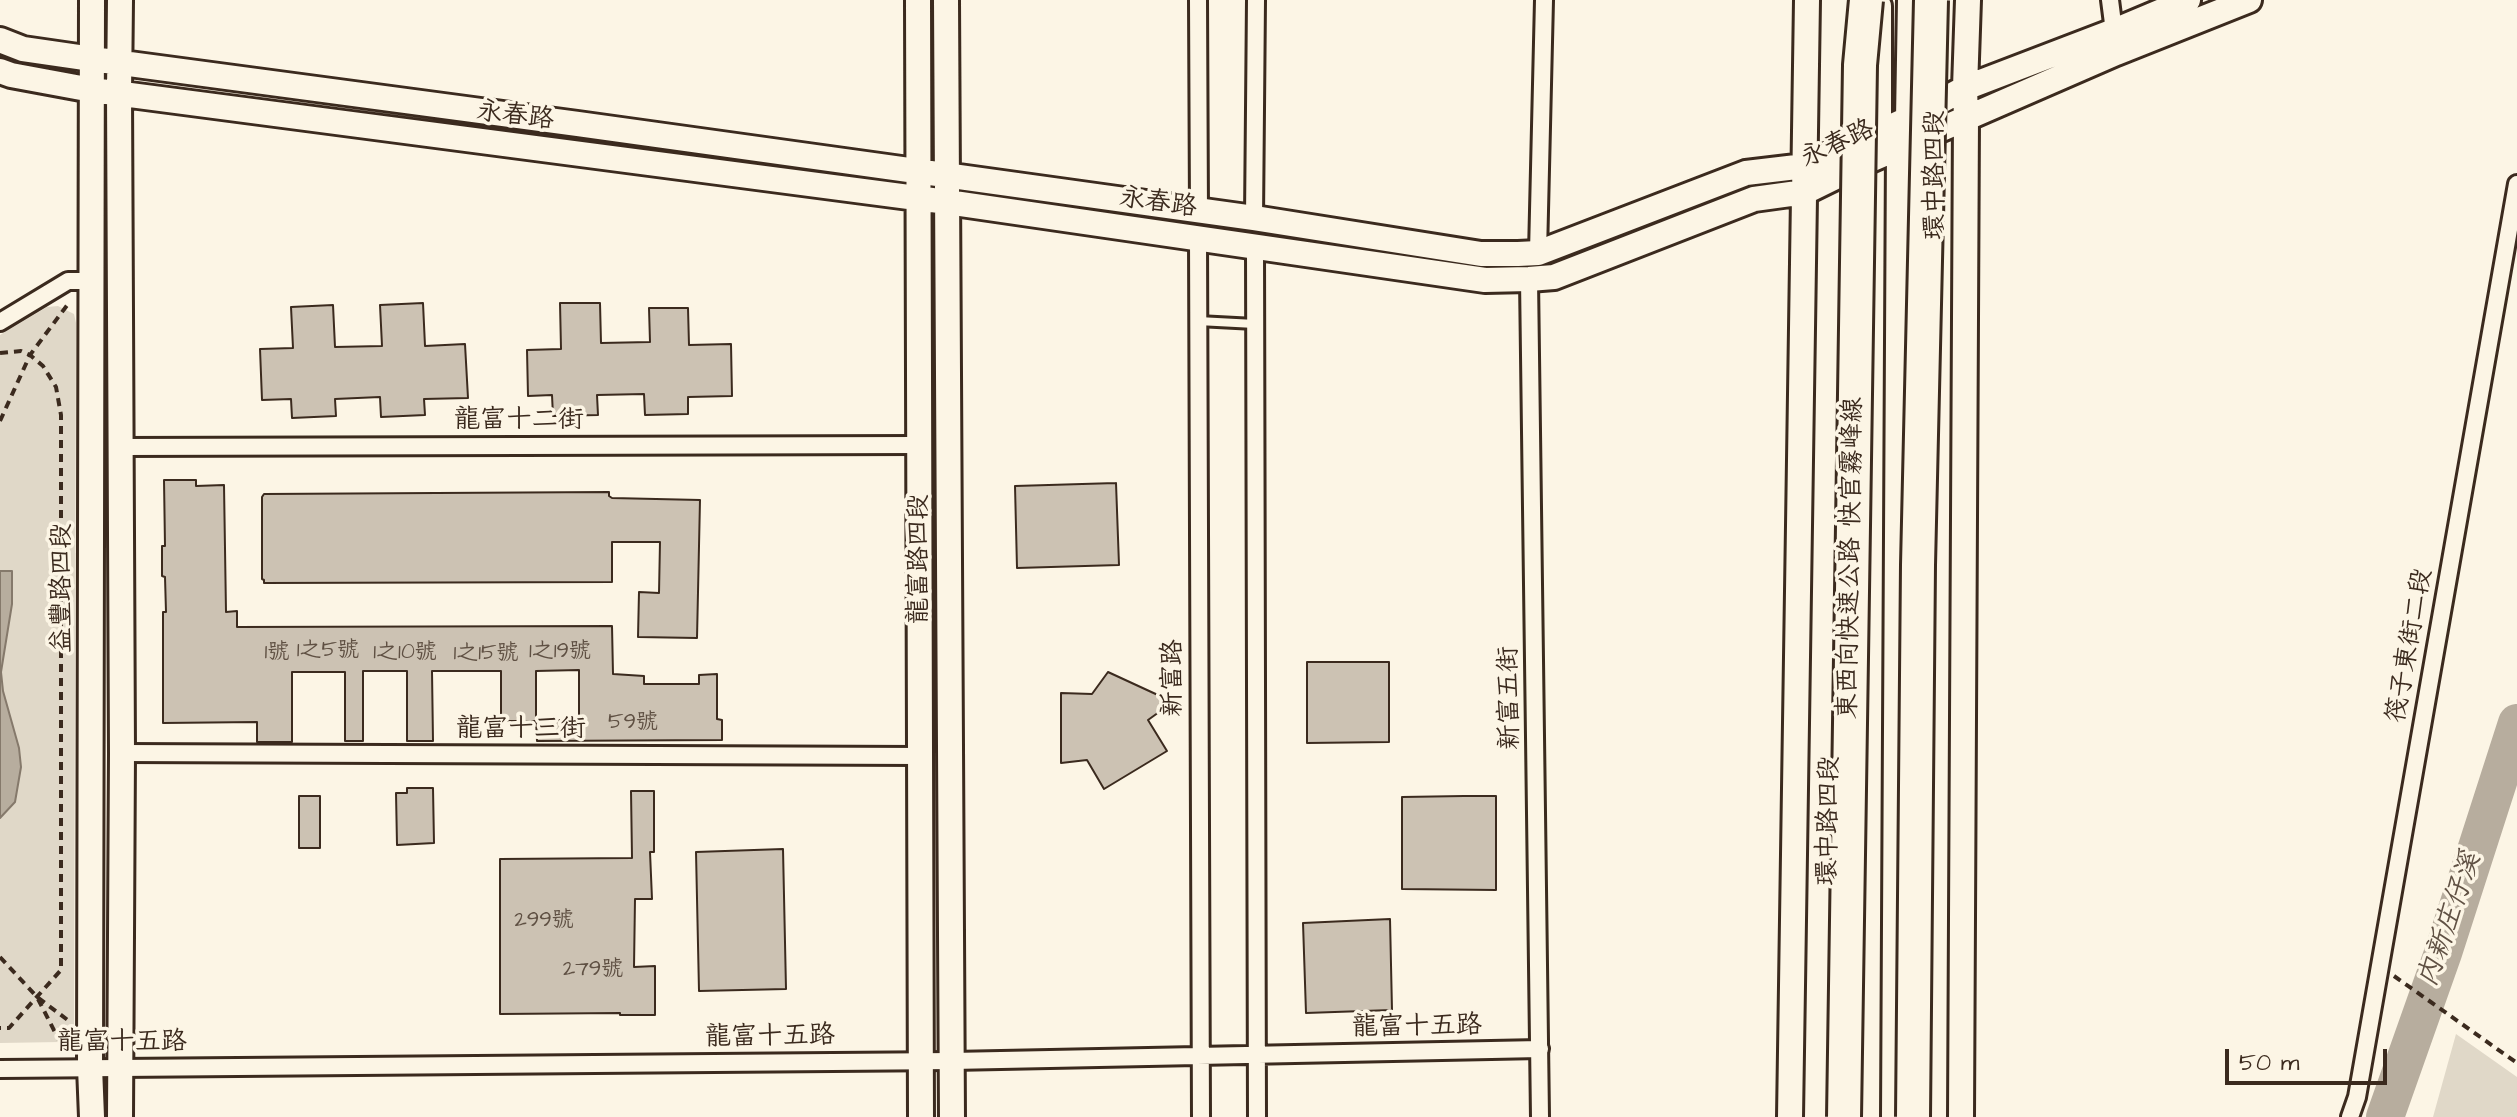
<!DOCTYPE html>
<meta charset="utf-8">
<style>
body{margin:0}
#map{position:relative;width:2517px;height:1117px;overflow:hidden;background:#fcf5e5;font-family:"Architects Daughter",sans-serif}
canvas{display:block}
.scale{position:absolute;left:2225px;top:1049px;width:162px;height:36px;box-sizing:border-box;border:4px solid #3b2a1e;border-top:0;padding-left:10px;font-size:24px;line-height:28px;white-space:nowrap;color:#3b2a1e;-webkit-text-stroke:6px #fcf5e5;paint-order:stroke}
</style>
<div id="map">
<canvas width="2517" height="1117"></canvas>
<div class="scale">50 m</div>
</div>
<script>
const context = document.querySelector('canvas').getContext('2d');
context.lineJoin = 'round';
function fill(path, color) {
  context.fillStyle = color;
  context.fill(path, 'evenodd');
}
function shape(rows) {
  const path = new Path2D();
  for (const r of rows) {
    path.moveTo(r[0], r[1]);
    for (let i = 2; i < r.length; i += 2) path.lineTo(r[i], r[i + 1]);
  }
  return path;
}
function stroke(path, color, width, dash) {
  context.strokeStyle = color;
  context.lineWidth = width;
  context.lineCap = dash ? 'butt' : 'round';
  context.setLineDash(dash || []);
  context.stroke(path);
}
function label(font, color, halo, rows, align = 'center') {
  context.font = font + ' "Architects Daughter","LXGW WenKai TC",sans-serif';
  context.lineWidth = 7;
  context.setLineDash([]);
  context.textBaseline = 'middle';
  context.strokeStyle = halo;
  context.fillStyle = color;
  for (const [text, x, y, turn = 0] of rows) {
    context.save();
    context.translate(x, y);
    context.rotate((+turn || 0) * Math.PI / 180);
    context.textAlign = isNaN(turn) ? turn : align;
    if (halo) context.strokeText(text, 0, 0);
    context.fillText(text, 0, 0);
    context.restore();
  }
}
fill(shape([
 [58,306,74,314,76,323,74,1024,72,1034,60,1042,0,1043,0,335,47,307],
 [2456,1034,2517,1077,2517,1117,2433,1117]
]), '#e0d8c8');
const water = shape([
 [0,571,12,571,12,604,1,672,3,691,19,748,21,767,15,802,0,818,0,571]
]);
fill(water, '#b7ad9e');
stroke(water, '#85796b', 2);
stroke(shape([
 [2385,1117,2443,953,2517,723]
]), '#b7ad9e', 38);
const building = shape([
 [423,303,425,346,465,344,468,398,424,399,425,415,381,417,380,397,335,399,336,416,292,418,291,399,262,400,260,349,293,348,291,307,333,305,335,347,382,346,380,305,423,303],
 [560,303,600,303,601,343,650,342,649,308,688,308,689,345,731,344,732,396,688,397,688,414,645,415,644,394,597,395,598,415,553,416,552,395,528,396,527,350,561,349,560,303],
 [164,480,196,480,196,486,224,485,226,612,237,611,237,627,612,626,613,674,644,676,644,684,699,684,699,675,717,674,717,719,722,720,722,740,537,741,536,720,579,720,579,670,536,671,536,721,501,721,501,671,432,671,433,741,407,741,407,671,363,671,363,741,345,741,345,672,292,672,292,742,257,742,257,722,163,723,163,612,166,612,165,577,162,576,162,546,165,546,164,480],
 [1116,483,1119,565,1017,568,1015,486,1116,483],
 [609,492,609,496,612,498,700,500,697,638,638,637,639,592,659,593,660,542,612,542,612,582,264,583,264,580,262,579,262,497,264,494,609,492],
 [1307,662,1389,662,1389,742,1307,743,1307,662],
 [1108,672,1173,702,1148,720,1167,751,1104,789,1087,760,1061,763,1061,693,1092,694,1108,672],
 [407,788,433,788,434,843,397,845,396,793,407,793,407,788],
 [631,791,654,791,654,852,650,852,652,899,635,899,634,967,655,966,655,1015,620,1015,620,1013,500,1014,500,859,632,858,631,791],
 [299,796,320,796,320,848,299,848,299,796],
 [1464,796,1496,796,1496,890,1402,889,1402,797,1464,796],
 [783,849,786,989,699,991,696,852,783,849],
 [1390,919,1392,1010,1306,1013,1303,923,1390,919]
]);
fill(building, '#ccc2b3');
stroke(building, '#3b2a1e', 2);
const lane = shape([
 [1198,321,1255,324]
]);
const street = shape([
 [1198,0,1199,211],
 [2110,0,2115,39],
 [1254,218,1256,0],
 [1198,238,1201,1117],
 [1255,248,1257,1117],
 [1538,253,1544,0],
 [1529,279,1540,1117],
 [0,322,68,281,91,281],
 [120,447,919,445],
 [122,753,920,756],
 [0,1069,952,1061,1540,1049],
 [2350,1117,2357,1097,2517,184]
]);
const secondary = shape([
 [92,0,90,1067,92,1117],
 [120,0,119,93,122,753,120,1117],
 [918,0,921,1117],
 [946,0,952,1117],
 [0,40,23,49,92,59,578,124,1254,218,1481,254,1518,254,1538,253,1746,173,1805,166,1908,119,1965,88,2114,31,2188,0],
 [0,71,11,75,92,90,947,202,1485,280,1529,279,1554,277,1754,199,1805,192,1868,161,2116,53,2249,0],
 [1874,145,1879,131,1879,6],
 [1790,1117,1807,0],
 [1894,1117,1899,148,1908,119,1910,0],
 [1961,1117,1966,118,1965,88,1968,0]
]);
stroke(lane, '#3b2a1e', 14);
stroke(street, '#3b2a1e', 22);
stroke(secondary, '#3b2a1e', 30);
stroke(shape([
 [0,353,21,351,30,355,43,366,56,387,61,415,61,970,9,1028,0,1028],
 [0,421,30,355,68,304],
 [0,957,37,997,69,1021],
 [2394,976,2517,1063],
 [38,999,60,1042]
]), '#3b2a1e', 4, [8, 6]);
stroke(lane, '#fcf5e5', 8);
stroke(street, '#fcf5e5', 16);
stroke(secondary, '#fcf5e5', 24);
const highwayBridge = shape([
 [1844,1117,1860,65,1866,0],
 [1913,1117,1918,565,1931,0]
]);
stroke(highwayBridge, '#3b2a1e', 38, []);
stroke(highwayBridge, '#fcf5e5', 32);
label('22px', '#5f5043', null, [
 ["1之5號",328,651],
 ["1之19號",560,652],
 ["1號",277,653],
 ["1之10號",405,653],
 ["1之15號",486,654],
 ["59號",633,723],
 ["299號",544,921],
 ["279號",593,970]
]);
label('26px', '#3b2a1e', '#fcf5e5', [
 ["永春路",515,117,7],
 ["永春路",1838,145,-25],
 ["環中路四段",1937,175,-90],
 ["永春路",1158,204,8],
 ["龍富十二街",519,422],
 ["東西向快速公路 快官霧峰線",1852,558,-89],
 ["龍富路四段",921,559,-90],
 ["益豐路四段",64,588,-90],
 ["筏子東街二段",2411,646,-80],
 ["新富路",1175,678,-90],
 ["新富五街",1511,698,-91],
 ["龍富十三街",521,731],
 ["環中路四段",1830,821,-89],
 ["龍富十五路",1417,1028,-1],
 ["龍富十五路",770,1038,-1],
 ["龍富十五路",122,1044]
]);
label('italic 28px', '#605144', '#fcf5e5', [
 ["內新庄仔溪",2451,920,-71]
]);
</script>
